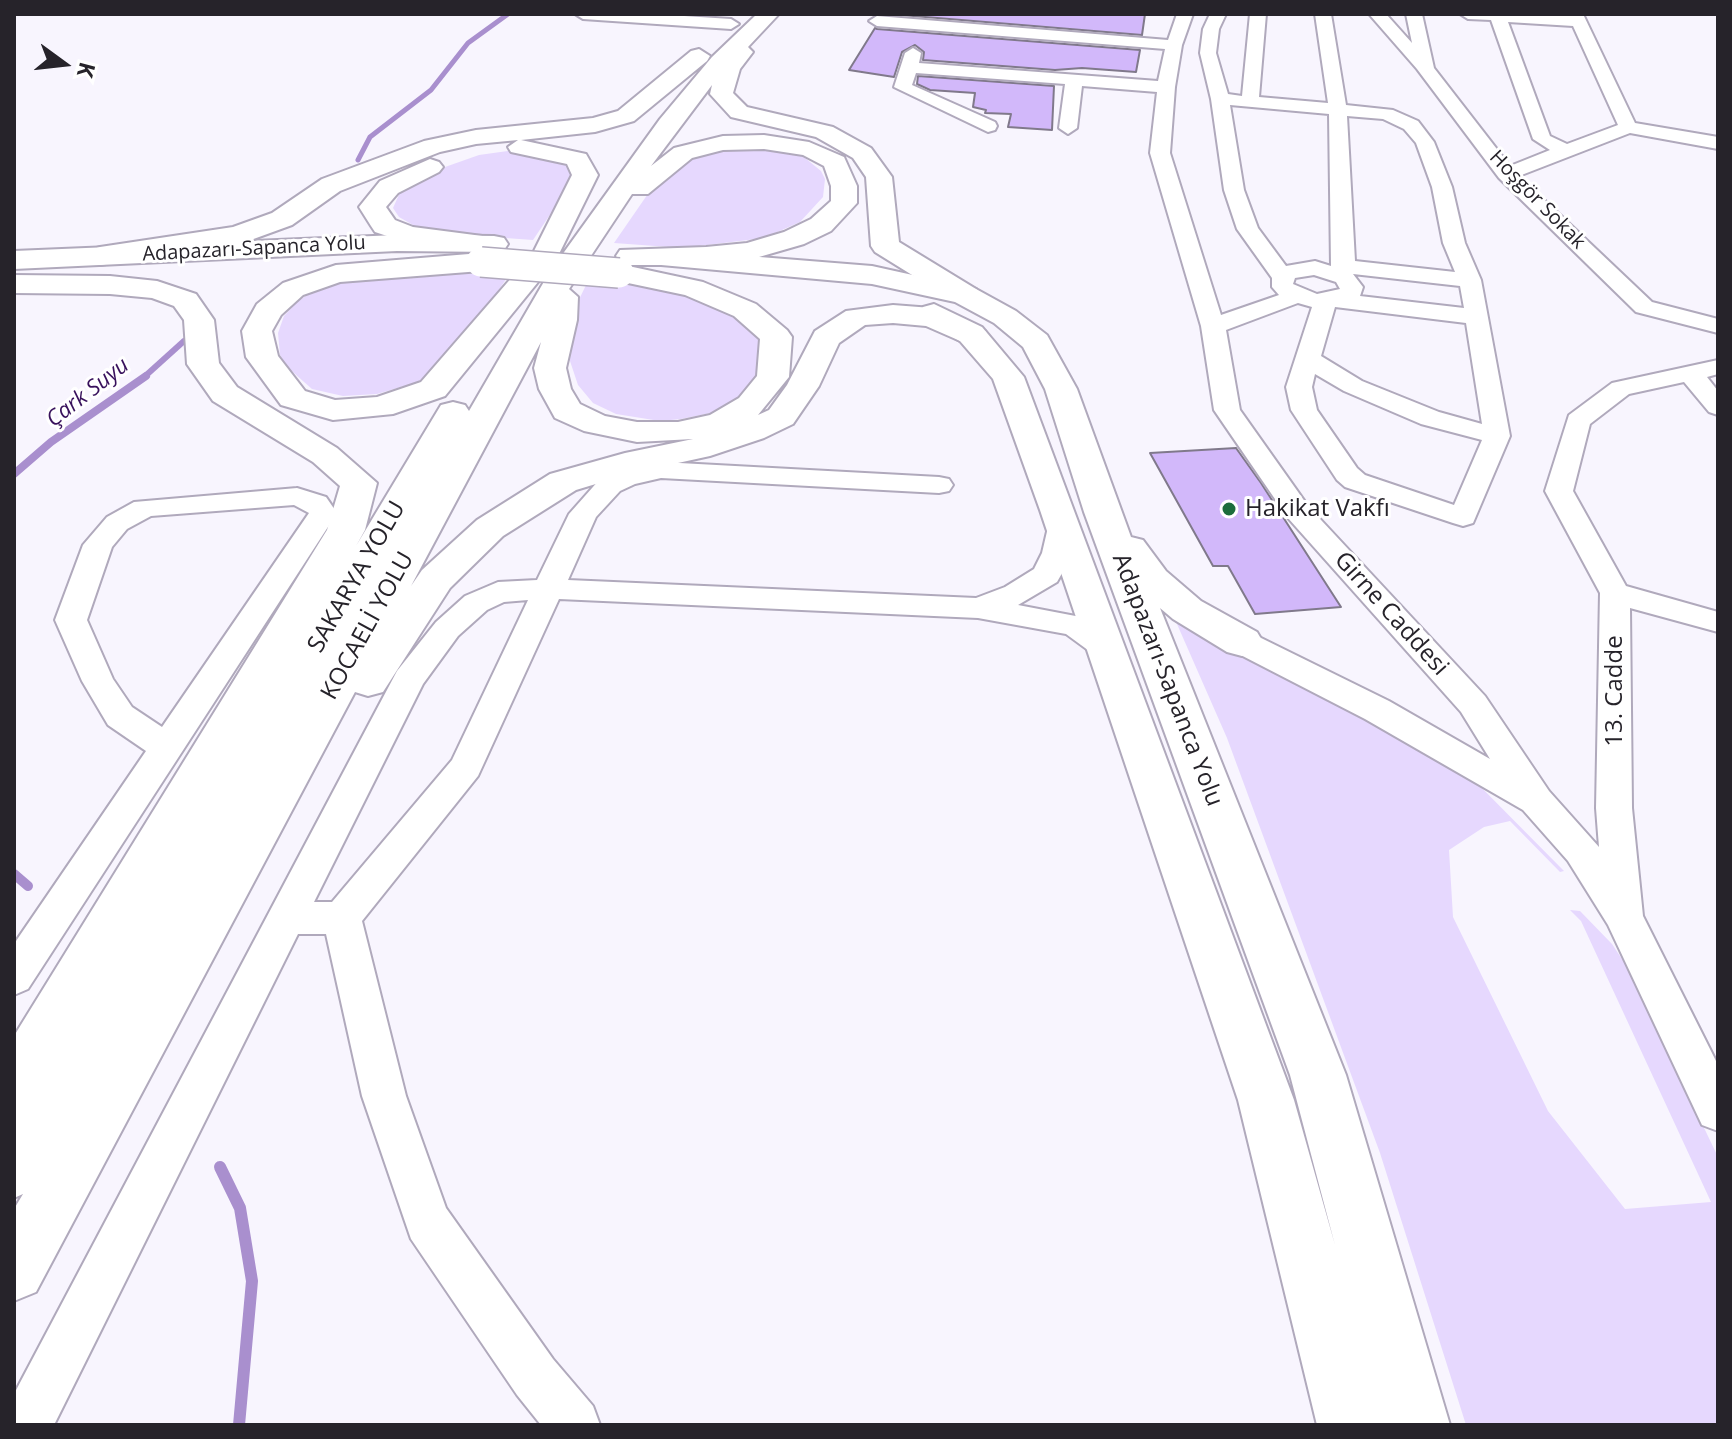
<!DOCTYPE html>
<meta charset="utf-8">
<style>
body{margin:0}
#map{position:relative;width:1732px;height:1439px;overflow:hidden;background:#f8f5fe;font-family:"Open Sans",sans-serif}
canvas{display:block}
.frame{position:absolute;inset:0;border:16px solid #26232a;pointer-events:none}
.north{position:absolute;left:24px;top:24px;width:80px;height:80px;-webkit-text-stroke:6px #fff;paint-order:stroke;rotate:105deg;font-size:22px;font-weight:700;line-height:32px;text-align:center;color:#26232a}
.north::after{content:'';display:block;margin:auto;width:28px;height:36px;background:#26232a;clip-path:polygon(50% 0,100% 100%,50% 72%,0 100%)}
</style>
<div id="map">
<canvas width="1732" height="1439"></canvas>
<div class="frame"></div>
<div class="north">K</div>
</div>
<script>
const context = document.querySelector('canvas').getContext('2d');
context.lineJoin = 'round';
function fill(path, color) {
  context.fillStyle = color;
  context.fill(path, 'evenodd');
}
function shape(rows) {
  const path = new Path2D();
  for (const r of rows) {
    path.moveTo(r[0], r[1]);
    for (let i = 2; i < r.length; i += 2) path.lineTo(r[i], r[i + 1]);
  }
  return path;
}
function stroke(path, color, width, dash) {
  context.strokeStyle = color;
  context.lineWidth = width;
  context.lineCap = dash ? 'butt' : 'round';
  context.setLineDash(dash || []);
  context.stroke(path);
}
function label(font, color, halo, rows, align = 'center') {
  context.font = font + ' "Open Sans",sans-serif';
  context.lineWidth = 6;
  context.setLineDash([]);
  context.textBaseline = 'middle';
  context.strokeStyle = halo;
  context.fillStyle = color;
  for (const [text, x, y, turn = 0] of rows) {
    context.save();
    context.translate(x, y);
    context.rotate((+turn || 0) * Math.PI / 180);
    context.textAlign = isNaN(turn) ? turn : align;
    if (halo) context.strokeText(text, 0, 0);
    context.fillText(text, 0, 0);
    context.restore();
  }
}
fill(shape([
 [720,143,799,153,821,171,825,179,823,197,800,222,764,238,683,248,614,243,663,172],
 [522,149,573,164,572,182,533,240,450,234,420,229,399,217,393,208,401,190,428,173,479,155],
 [411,269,508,276,467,340,428,376,415,383,377,394,343,396,312,389,286,366,280,355,278,333,284,316,297,302,310,293,344,280],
 [587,283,659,286,698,293,765,332,755,390,721,411,681,419,660,421,616,414,593,403,578,385,568,355,572,314],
 [1166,599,1465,771,1564,871,1560,872,1510,821,1484,827,1449,850,1453,917,1548,1111,1625,1209,1711,1202,1581,921,1570,910,1580,911,1612,944,1626,965,1718,1157,1718,1425,1466,1425,1380,1153,1227,738]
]), '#e6d8fe');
stroke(shape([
 [358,160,370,137,431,90,468,43,508,14]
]), '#a98fce', 5);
stroke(shape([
 [143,378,184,341]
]), '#a98fce', 6);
stroke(shape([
 [14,474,51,442,146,376]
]), '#a98fce', 8);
stroke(shape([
 [14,874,28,886]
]), '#a98fce', 10);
stroke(shape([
 [220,1167,240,1208,252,1281,239,1425]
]), '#a98fce', 12);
const building = shape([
 [889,14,1145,14,1142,35,889,14],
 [875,28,877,29,1140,50,1136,72,1082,68,1055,70,923,60,924,52,915,45,902,52,894,77,849,70,875,28],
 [918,76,1054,86,1052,130,1008,127,1011,114,985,113,986,110,973,107,975,93,930,90,917,84,918,76],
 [1236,448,1261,483,1341,607,1255,614,1228,566,1213,566,1150,453,1236,448]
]);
fill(building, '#d2b8fa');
stroke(building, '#80798b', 2);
const minor = shape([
 [575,14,653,14,731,19,739,24,731,29,583,19,575,14],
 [1177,14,1193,14,1182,45,1175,87,1170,153,1221,315,1279,295,1272,287,1272,278,1237,229,1224,190,1211,99,1200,53,1203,29,1210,14,1226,14,1219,29,1216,53,1228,94,1242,96,1250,14,1266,14,1259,97,1328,103,1315,14,1331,14,1346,105,1393,110,1418,121,1434,142,1452,187,1465,243,1481,280,1510,436,1473,523,1463,526,1453,523,1345,487,1337,480,1291,410,1286,387,1312,307,1298,303,1226,330,1240,410,1308,506,1485,696,1549,791,1599,847,1596,808,1600,593,1545,491,1569,415,1612,383,1718,360,1718,374,1707,377,1718,391,1718,415,1709,412,1684,382,1629,394,1590,424,1573,491,1626,586,1718,612,1718,632,1630,608,1632,808,1643,916,1718,1065,1718,1131,1702,1125,1608,925,1568,861,1523,810,1365,719,1231,650,1226,642,1231,634,1242,631,1253,634,1389,701,1490,759,1461,712,1288,518,1214,410,1201,326,1150,153,1157,92,1082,86,1077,128,1068,134,1059,128,1065,84,916,73,912,85,995,122,997,126,995,130,988,132,894,87,905,53,913,48,921,53,919,63,1158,81,1165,49,877,26,869,21,877,16,1168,40,1177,14],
 [1230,105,1329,114,1331,266,1315,261,1286,266,1258,228,1244,190,1230,105],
 [1347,116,1383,119,1404,129,1416,143,1432,187,1443,243,1455,272,1355,261,1347,116],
 [1353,274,1460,286,1464,308,1360,296,1363,287,1353,274],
 [1314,275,1336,282,1340,289,1317,294,1293,284,1295,278,1314,275],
 [1335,307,1466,323,1482,424,1439,412,1362,381,1321,356,1335,307],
 [1315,374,1344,391,1421,424,1482,440,1454,505,1365,475,1357,468,1317,410,1312,387,1315,374],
 [1369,14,1386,14,1412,43,1406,14,1422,14,1434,68,1510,166,1550,150,1533,139,1491,20,1468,19,1460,14,1568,16,1567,14,1583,14,1635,123,1718,137,1718,149,1630,133,1519,176,1652,302,1718,319,1718,333,1636,312,1499,178,1417,69,1369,14],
 [1508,22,1573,26,1618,125,1567,144,1550,136,1508,22],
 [661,462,939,477,949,479,953,485,949,491,939,493,661,478,635,484,620,491,596,517,568,580,976,598,1005,587,1034,569,1042,553,1049,523,1053,517,1063,514,1073,517,1077,523,1072,553,1061,575,1057,582,1018,605,1086,618,1118,640,1123,648,1118,656,1107,659,1096,656,1066,634,978,618,559,599,478,776,362,921,406,1096,446,1208,553,1359,593,1406,600,1425,541,1425,517,1395,411,1239,362,1096,326,934,298,934,54,1425,14,1425,14,1394,397,671,436,622,465,596,498,582,537,580,569,514,600,479,617,471,661,462],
 [528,600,452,760,332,902,314,902,423,684,458,636,487,610,504,602,528,600],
 [297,488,326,497,337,513,28,989,14,995,14,944,146,751,108,725,82,681,55,620,83,545,107,517,134,502,297,488],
 [294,505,309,513,162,727,132,707,113,679,87,620,112,547,127,529,151,516,294,505]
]);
const major = shape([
 [397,235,494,236,504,238,508,244,504,250,494,252,397,251,14,269,14,251,397,235],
 [660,249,872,266,976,289,1016,311,1047,335,1077,389,1131,537,1143,540,1166,571,1201,601,1257,632,1263,642,1257,652,1242,656,1227,652,1173,619,1160,608,1346,1075,1450,1425,1317,1425,1238,1100,1040,510,993,379,960,341,923,319,919,313,923,307,934,304,982,327,1024,377,1294,1100,1335,1245,1290,1075,1084,512,1045,389,1023,347,994,323,955,302,872,284,650,264,646,258,650,252,660,249]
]);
const highway = shape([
 [757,14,779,14,748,47,753,52,740,69,733,93,747,107,833,127,871,148,892,177,899,242,976,289,980,295,976,301,965,304,954,301,875,252,871,246,866,177,853,158,816,137,731,117,710,94,712,85,651,166,674,148,723,136,764,135,809,142,844,157,857,186,857,203,831,231,804,244,759,257,706,265,630,265,620,262,616,256,620,250,706,247,747,243,784,232,811,219,831,201,831,186,824,166,803,155,764,149,723,150,692,158,648,194,632,194,569,289,578,297,577,320,566,368,571,389,580,404,605,416,637,422,678,422,710,415,739,398,757,376,760,339,734,316,685,295,609,279,605,273,609,267,619,264,703,282,756,304,787,330,792,337,789,377,758,415,769,410,787,385,815,331,846,311,893,305,932,308,985,331,990,338,985,345,974,347,926,326,893,323,865,325,839,343,819,386,793,424,764,438,710,456,632,473,576,490,503,536,450,588,383,692,368,696,355,692,36,1292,14,1301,14,1209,23,1194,14,1198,14,1036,327,530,340,486,313,462,213,401,187,364,184,320,174,306,152,298,110,294,14,293,14,275,110,276,157,281,196,294,214,320,219,363,237,387,337,448,377,483,365,530,356,546,441,405,453,402,465,405,469,411,549,273,660,119,712,57,757,14],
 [541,342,534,368,539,389,555,418,584,431,637,442,693,439,625,453,550,474,477,520,422,570,411,586,541,342],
 [699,49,710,56,707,61,634,121,595,132,521,140,586,154,598,175,556,260,445,396,393,414,333,420,281,405,246,357,242,331,257,304,283,283,336,265,481,253,491,256,495,262,491,268,481,271,340,282,303,295,281,315,272,331,278,356,305,391,335,400,377,397,421,382,533,253,572,175,567,164,511,152,508,147,518,140,476,144,440,152,340,191,292,225,248,241,100,265,90,262,86,256,90,250,100,247,233,227,272,213,322,179,424,141,476,130,593,118,618,111,691,51,699,49],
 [430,159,439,162,443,167,439,172,398,193,386,207,395,220,413,227,490,237,494,243,490,249,480,251,408,243,375,232,371,226,359,207,380,181,430,159]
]);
stroke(minor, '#b0a9bc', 4);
stroke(major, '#b0a9bc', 4);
stroke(highway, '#b0a9bc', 4);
fill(minor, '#fff');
fill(major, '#fff');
fill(highway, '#fff');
const majorBridge = shape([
 [481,262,619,273]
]);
stroke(majorBridge, '#b0a9bc', 32, []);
stroke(majorBridge, '#fff', 29);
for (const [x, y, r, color] of [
 [1229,509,8,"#1c6c3c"]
]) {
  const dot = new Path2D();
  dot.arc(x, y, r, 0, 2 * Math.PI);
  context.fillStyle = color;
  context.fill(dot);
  stroke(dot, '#fff', 3);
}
label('20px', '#26232a', '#fff', [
 ["Hoşgör Sokak",1537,200,46],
 ["Adapazarı-Sapanca Yolu",254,249,-3]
]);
label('italic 22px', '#38115c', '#fff', [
 ["Çark Suyu",88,393,-38]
]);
label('24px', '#26232a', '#fff', [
 ["Hakikat Vakfı",1245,509]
], 'left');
label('24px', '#26232a', '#fff', [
 ["SAKARYA YOLU",357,577,-60],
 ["Girne Caddesi",1391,614,48],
 ["KOCAELİ YOLU",368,626,-61],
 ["Adapazarı-Sapanca Yolu",1167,680,69],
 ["13. Cadde",1615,691,-90]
]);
</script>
